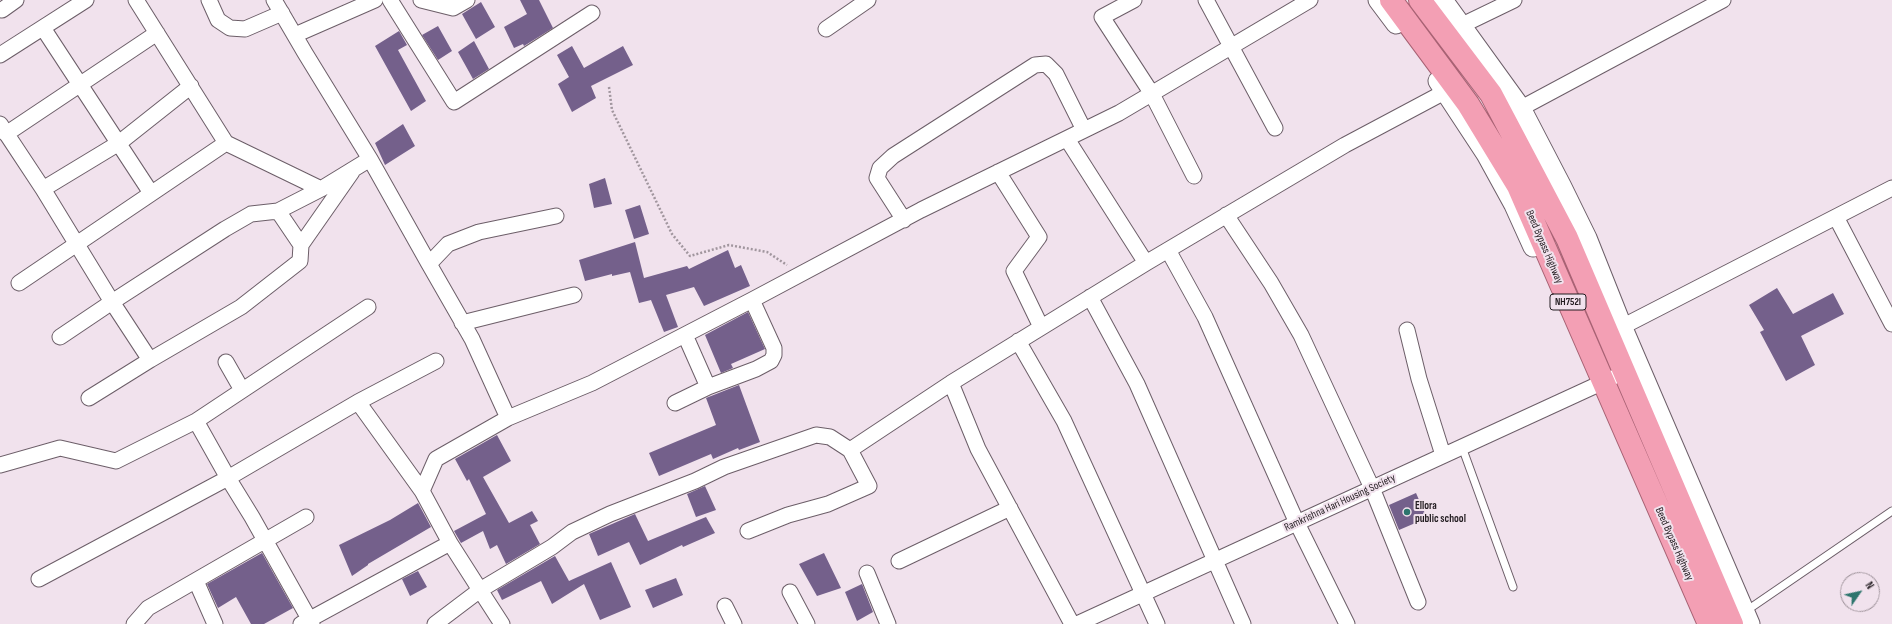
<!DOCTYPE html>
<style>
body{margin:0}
#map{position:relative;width:1892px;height:624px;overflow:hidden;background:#f1e2ed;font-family:"Sofia Sans Condensed",sans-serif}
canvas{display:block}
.north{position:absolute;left:1840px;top:572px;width:40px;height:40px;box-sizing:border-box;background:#f1e2ed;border:1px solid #9f939b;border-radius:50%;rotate:56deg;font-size:11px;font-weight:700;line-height:16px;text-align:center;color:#231d21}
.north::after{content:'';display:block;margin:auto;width:14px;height:18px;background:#2d756d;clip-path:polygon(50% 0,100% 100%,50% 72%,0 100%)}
</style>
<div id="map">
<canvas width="1892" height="624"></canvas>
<div class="north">N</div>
</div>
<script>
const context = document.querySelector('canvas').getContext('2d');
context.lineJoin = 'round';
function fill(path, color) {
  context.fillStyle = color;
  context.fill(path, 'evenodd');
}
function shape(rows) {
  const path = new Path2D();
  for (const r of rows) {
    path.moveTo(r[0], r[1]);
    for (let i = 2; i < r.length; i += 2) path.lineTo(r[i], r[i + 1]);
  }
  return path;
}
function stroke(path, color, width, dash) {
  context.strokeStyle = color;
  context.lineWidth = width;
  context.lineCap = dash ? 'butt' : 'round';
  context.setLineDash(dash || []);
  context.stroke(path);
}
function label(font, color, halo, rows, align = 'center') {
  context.font = font + ' "Sofia Sans Condensed",sans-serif';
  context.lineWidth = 4;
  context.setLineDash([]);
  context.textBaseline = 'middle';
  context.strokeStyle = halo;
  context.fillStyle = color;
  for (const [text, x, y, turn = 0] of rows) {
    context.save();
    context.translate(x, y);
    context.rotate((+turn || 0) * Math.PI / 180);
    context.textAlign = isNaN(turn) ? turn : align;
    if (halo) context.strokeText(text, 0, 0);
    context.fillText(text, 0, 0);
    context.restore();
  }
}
fill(shape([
 [520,0,539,0,553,28,524,46,523,44,514,48,504,27,527,14],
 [481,2,495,27,476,39,462,14],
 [438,26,452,51,438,60,422,35],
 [399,31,407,45,398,50,426,101,411,111,375,46],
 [474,41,489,69,473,79,458,52],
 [572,46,584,68,623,46,633,65,591,86,596,98,572,112,558,84,569,77,557,55],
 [403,124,415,146,385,165,375,143],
 [605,178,612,204,594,208,589,184],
 [640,205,649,234,634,239,625,210],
 [635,242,644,278,687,266,689,269,728,250,735,268,741,265,750,286,704,306,694,287,666,295,678,327,664,332,651,300,639,303,630,272,612,276,612,274,585,281,579,260],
 [1777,288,1793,314,1833,293,1844,314,1801,336,1815,365,1786,381,1760,332,1764,330,1749,305],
 [748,312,765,349,731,364,733,368,721,373,705,335],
 [739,385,760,442,739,450,738,448,713,459,711,454,659,476,649,453,716,425,706,398],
 [497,435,511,461,483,477,509,523,532,511,538,521,530,525,540,544,506,564,497,545,490,549,483,531,461,543,454,531,486,514,469,479,467,481,455,459],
 [705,486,716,510,696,517,687,494],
 [1416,493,1427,518,1399,530,1389,505],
 [418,503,431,527,368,564,368,565,352,576,339,545,390,520],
 [635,514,648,541,706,517,715,533,683,547,682,545,640,565,629,542,598,556,589,534],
 [262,553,293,608,264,624,251,624,236,597,218,608,207,584],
 [824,553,841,588,817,596,799,564],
 [555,556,569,581,611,562,631,607,600,620,584,584,552,604,541,581,502,600,497,590],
 [418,571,427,587,410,596,402,579],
 [676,578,683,595,653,608,645,590],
 [862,584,873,612,857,621,845,592]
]), '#74608b');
const service = shape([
 [1462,447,1513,587],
 [1746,611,1892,511]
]);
const minor = shape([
 [136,0,226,143,321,189],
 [209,0,218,20,230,28,245,29,282,13],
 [274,0,305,53,370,159,429,264,448,244,479,232,556,216],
 [390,0,454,102,592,13],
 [421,0,453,8,467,0],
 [1134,0,1102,17,1152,94,1194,176],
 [1206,0,1275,128],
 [2,10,16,0],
 [43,28,151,193],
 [826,29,868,0],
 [1452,30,1514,0],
 [295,35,375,0],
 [0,55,86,0],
 [1512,113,1723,0],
 [0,124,43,189],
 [6,134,157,33],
 [1067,139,1146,263],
 [998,172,1039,237,1014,271,1041,327],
 [278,211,321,189,370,159],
 [1226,215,1271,283,1301,335,1372,488,1418,602],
 [1836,217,1892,324],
 [904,220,877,178,880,168,893,156,1035,65,1046,64,1056,74,1084,130],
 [301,245,352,172],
 [1168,250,1205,317,1297,523,1347,624],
 [429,264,472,339,508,418],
 [19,283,226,143],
 [1090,297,1137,384,1243,624],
 [462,323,574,295],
 [1407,330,1419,379,1443,455],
 [1614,331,1892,188],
 [685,335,708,387],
 [60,337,112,302,225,229,251,214,278,211,301,245,300,261,241,307,150,360,112,302,43,189,119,143,191,86],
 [1018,341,1064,421,1157,624],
 [226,362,242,390],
 [951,383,978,449,1072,624],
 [89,398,150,360],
 [358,402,422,491,450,543,480,590,435,624],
 [675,403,708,387,756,369,771,361,774,355,774,348,752,300],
 [0,465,60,448,116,461,196,421],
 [422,491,436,459,508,418,592,383,752,300,921,210,1119,113,1310,0],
 [748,531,788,515,828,504,869,486,850,450,951,383,1146,263,1345,145,1454,87],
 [899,561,1010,508],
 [867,573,888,624],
 [39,579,228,478,196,421,368,307],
 [196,581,215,624],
 [790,592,807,624],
 [725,606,734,624],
 [134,624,148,608,306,517],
 [301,624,450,543],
 [312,624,252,517,228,478,358,402,436,361],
 [502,624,480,590,552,547,572,532,610,514,695,481,724,467,816,435,830,437,850,450],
 [1077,624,1612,378]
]);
const tertiary = shape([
 [1378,0,1396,24],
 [1443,0,1521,108,1562,187,1587,238,1622,326,1750,624],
 [1438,81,1486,154,1514,205,1533,247]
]);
const trunk = shape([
 [1391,0,1468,104,1518,186,1709,624],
 [1420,0,1491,94,1567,238,1732,624]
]);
stroke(service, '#6c5e68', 9);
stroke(minor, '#6c5e68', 17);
stroke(tertiary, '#6c5e68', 21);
stroke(trunk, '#a86274', 24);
stroke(shape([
 [609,87,612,110,672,234,690,256,729,245,767,252,787,265]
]), '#a1969e', 2.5, [2, 2]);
stroke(service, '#fff', 7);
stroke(minor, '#fff', 15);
stroke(tertiary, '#fff', 19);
stroke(trunk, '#f39fb4', 22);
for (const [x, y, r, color] of [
 [1407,512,4,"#2d756d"]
]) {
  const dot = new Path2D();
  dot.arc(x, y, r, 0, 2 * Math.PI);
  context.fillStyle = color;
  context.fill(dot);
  stroke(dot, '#f1e2ed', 1.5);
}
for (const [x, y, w] of [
 [1568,302,36]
]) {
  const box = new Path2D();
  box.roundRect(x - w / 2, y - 8, w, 16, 3);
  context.fillStyle = '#f1e2ed';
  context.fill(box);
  stroke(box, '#231d21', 1);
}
label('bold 10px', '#231d21', null, [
 ["NH752I",1568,302]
]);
label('11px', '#231d21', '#f1e2ed', [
 ["Beed Bypass Highway",1544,247,67],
 ["Ramkrishna Hari Housing Society",1340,503,-25],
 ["Beed Bypass Highway",1674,544,66]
]);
label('bold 11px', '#231d21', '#f1e2ed', [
 ["Ellora",1415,506],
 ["public school",1415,519]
], 'left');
</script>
